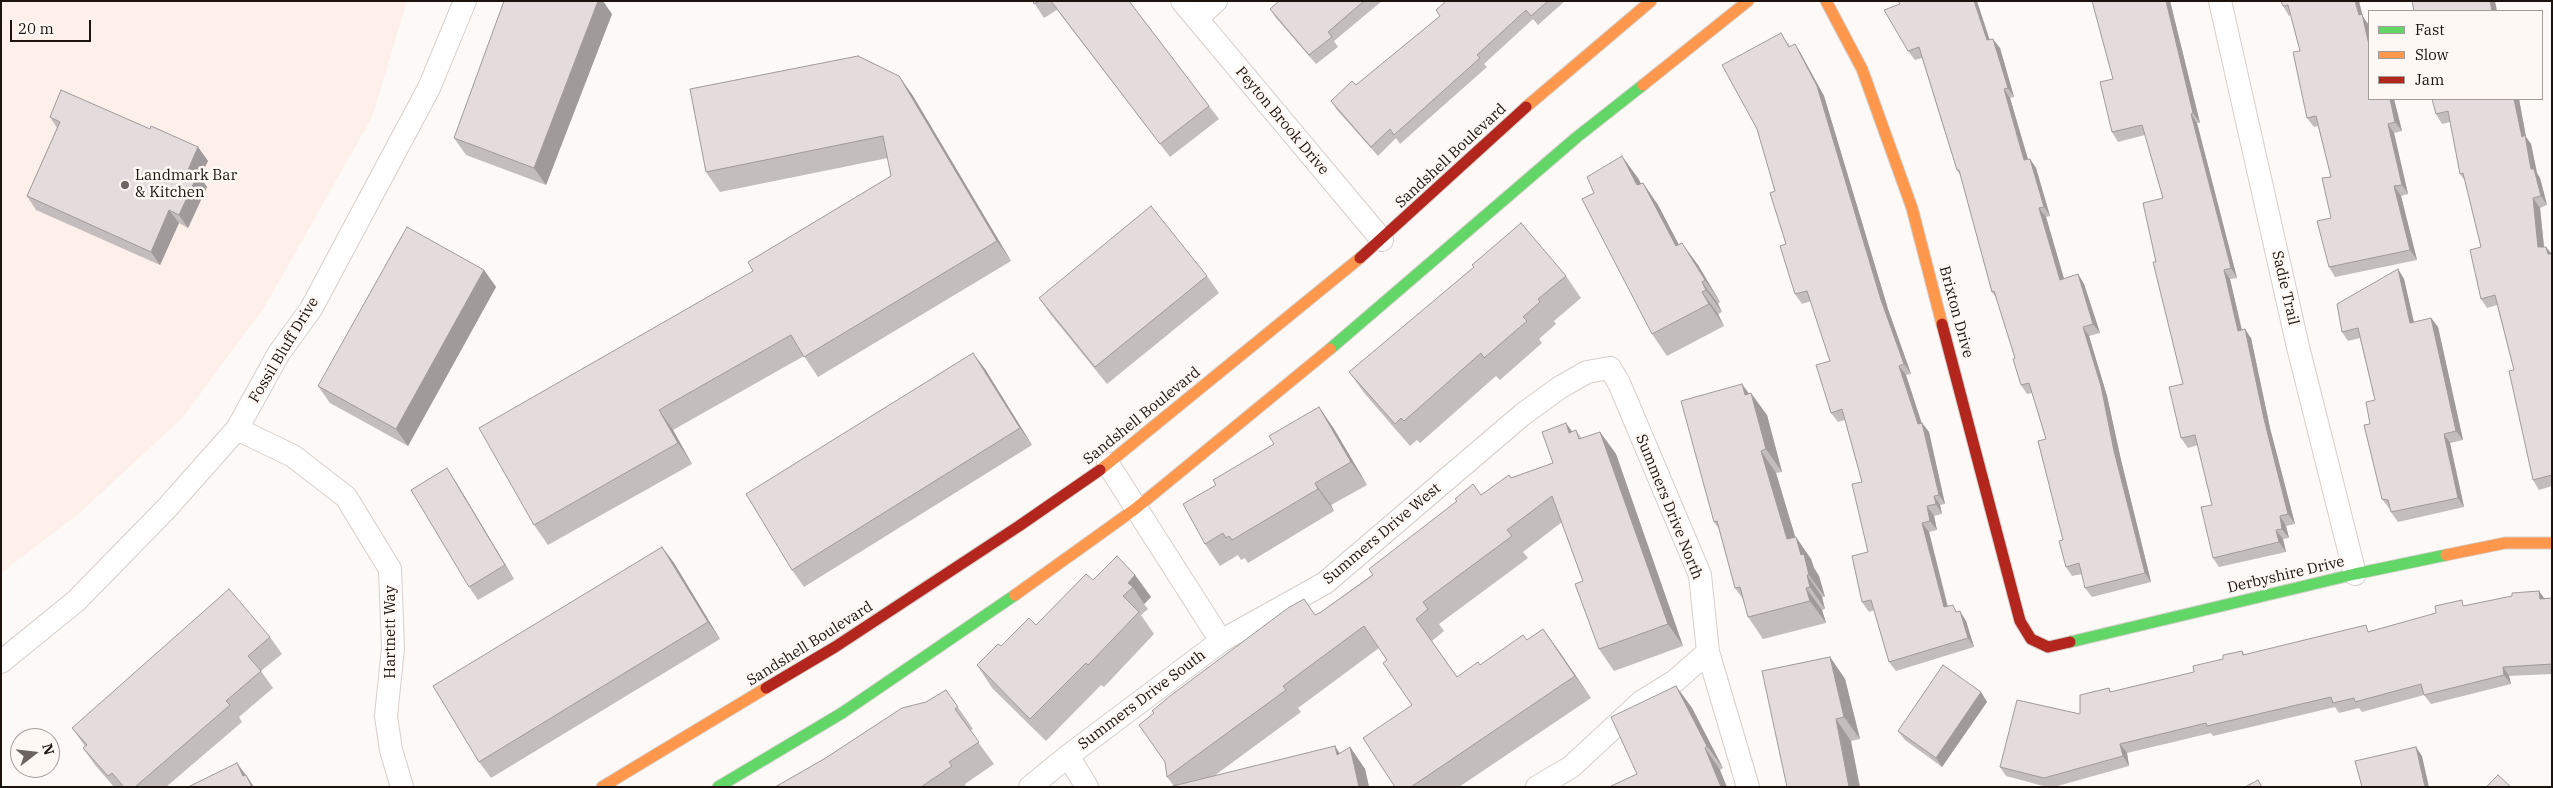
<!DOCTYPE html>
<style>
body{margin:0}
#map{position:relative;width:2553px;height:788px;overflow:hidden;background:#fcf9f7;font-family:"IBM Plex Serif",serif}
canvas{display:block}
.frame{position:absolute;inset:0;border:2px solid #1d130e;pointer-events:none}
.legend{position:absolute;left:2368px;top:10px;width:175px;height:90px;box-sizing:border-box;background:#fef8f5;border:1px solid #a49c99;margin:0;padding:6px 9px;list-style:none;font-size:15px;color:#1d130e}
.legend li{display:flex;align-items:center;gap:10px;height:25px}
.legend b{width:25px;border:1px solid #a49c99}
.north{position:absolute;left:10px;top:728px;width:50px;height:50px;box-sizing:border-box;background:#fef8f5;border:1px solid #a49c99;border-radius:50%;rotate:74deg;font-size:14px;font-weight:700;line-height:20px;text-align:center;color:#1d130e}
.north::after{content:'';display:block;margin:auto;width:18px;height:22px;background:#6b6460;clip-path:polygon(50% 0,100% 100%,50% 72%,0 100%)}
.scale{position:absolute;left:10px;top:20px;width:81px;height:22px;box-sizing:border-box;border:2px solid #1d130e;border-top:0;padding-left:6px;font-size:15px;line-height:18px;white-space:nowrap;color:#1d130e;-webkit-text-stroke:4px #fef8f5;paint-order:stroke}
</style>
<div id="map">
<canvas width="2553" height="788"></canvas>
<div class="frame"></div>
<ul class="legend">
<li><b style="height:6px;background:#63d668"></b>Fast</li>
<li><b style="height:6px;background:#ff974d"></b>Slow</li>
<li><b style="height:6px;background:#b3261e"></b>Jam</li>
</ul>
<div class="north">N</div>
<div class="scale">20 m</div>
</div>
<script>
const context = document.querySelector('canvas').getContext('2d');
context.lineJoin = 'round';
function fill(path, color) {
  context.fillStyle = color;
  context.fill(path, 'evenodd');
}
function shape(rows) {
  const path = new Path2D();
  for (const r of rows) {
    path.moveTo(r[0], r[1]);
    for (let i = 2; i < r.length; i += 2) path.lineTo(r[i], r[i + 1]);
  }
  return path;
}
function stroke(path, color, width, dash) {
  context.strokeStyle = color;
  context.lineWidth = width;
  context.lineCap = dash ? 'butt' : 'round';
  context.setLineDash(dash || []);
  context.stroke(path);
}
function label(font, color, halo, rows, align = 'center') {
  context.font = font + ' "IBM Plex Serif",serif';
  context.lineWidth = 5;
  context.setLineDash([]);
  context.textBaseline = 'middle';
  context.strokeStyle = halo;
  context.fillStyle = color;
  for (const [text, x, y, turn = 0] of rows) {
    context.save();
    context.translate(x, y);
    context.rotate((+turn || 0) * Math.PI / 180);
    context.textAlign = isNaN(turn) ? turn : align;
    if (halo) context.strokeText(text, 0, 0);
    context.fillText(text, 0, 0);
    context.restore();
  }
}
fill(shape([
 [1,1,407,1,372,117,265,306,183,417,83,510,1,573]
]), '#fdefe9');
const street = shape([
 [1182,1,1382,240],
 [2220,1,2298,347,2355,574],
 [1197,18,1216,1],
 [237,429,293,456,346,497,390,569,393,648,386,716,391,750,402,787],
 [1108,464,1221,641],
 [1,662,76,601,166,509,237,429,279,353,311,309,429,88,465,1],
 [1030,787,1068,756],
 [1087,787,1068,756,1221,641,1325,583,1522,415,1559,388,1587,372,1610,368,1619,383,1700,575,1708,652,1748,787],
 [1537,787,1571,767,1641,702,1675,681,1708,652]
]);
const fast = shape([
 [1330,349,1577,137,1643,85],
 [2070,642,2355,574,2446,555],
 [718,787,842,713,1015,595]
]);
const slow = shape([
 [1826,1,1862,69,1912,208,1942,324],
 [1643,85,1748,1],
 [1526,107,1651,1],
 [1100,470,1360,258],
 [2446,555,2505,543,2552,543],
 [1015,595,1135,509,1330,349],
 [602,787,766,688]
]);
const jam = shape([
 [1360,258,1526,107],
 [1942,324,2020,621,2031,639,2048,647,2070,642],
 [766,688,835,647,1019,526,1100,470]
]);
stroke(street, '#d6cfcc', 24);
stroke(fast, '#d6cfcc', 13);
stroke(slow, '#d6cfcc', 13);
stroke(jam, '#d6cfcc', 13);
stroke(street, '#fffefe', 22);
stroke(fast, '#63d668', 11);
stroke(slow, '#ff974d', 11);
stroke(jam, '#b3261e', 11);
fill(shape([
 [1033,1,1129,1,1209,106,1219,119,1170,157,1057,10,1044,18],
 [1279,1,1382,1,1334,41,1338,47,1316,64,1276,18,1270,9],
 [1446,1,1565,1,1538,25,1533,19,1484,64,1487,67,1400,144,1396,138,1378,156,1337,110,1331,101,1356,85,1440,16],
 [2170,1,2200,123,2197,123,2237,278,2230,279,2242,330,2251,338,2270,428,2295,524,2286,526,2289,538,2283,539,2286,552,2219,567,2213,558,2212,505,2198,445,2188,448,2181,438,2183,384,2156,262,2163,198,2145,135,2118,142,2112,132,2113,79],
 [2281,1,2363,17,2368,24,2369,99,2394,99,2402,131,2394,133,2408,194,2401,196,2417,260,2335,277,2329,267,2331,218,2331,177,2318,126,2314,127,2307,118,2300,51,2291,15,2289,16,2283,6],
 [1900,4,1990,39,2000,48,2014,97,2010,98,2028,159,2030,159,2036,168,2050,216,2046,217,2064,279,2078,274,2084,284,2100,333,2089,336,2107,396,2121,460,2151,582,2092,597,2085,588,2082,574,2072,576,2066,567,2063,540,2046,439,2032,393,2027,394,2021,385,2015,358,1997,299,1992,292,1961,176,1957,170,1922,58,1915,60,1908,51],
 [612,14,546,185,466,155,454,138],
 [1788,42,1790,47,1795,44,1801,54,1824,96,1888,309,1911,374,1906,375,1921,423,1922,423,1929,432,1945,504,1940,505,1942,514,1934,516,1937,530,1929,532,1948,606,1958,612,1966,621,1974,647,1896,671,1889,662,1874,610,1869,612,1862,602,1868,552,1862,482,1845,420,1838,422,1831,413,1830,361,1811,301,1802,304,1795,294,1775,191],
 [899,76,913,96,1011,261,818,377,804,356,673,430,692,464,548,545,534,525,753,271,891,176,888,158,720,192,706,172],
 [2432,99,2519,99,2526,137,2531,144,2537,173,2540,178,2547,205,2540,208,2544,247,2546,247,2552,254,2552,486,2539,490,2533,480,2514,370,2497,305,2487,308,2481,299,2481,247,2465,181,2460,174,2450,122,2442,124,2436,114],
 [50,117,150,129,198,147,208,161,200,177,207,187,188,228,179,223,160,265,36,210,27,196,57,128],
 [1638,178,1641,184,1643,183,1658,205,1679,245,1698,265,1720,302,1718,304,1722,312,1718,314,1724,326,1667,356,1652,334],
 [2398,269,2404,279,2414,322,2431,318,2438,327,2463,440,2450,443,2464,507,2398,522,2391,512,2390,509,2389,508,2382,499,2370,424,2375,400,2360,338,2348,341,2342,332],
 [484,270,496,287,408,446,330,403,318,386],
 [1207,276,1219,293,1107,384,1051,315,1039,298],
 [1566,276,1581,298,1554,321,1556,324,1539,339,1542,343,1500,380,1496,376,1420,443,1417,440,1410,446,1365,394,1349,372],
 [985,369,1032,445,804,587,792,570],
 [1749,394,1767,415,1782,472,1776,473,1795,537,1811,559,1814,568,1819,576,1825,597,1822,597,1825,609,1822,610,1826,623,1763,639,1748,617,1743,599,1735,588,1719,529,1714,522],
 [1319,407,1334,429,1367,485,1331,505,1334,511,1248,563,1245,558,1241,560,1238,555,1220,566,1205,544,1216,485,1274,444],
 [1576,430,1582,439,1600,432,1616,454,1683,646,1614,671,1599,649,1583,581,1562,522,1523,552,1528,558,1439,624,1444,631,1432,641,1457,677,1527,640,1543,629,1591,698,1459,787,1395,787,1412,705,1387,660,1379,648,1298,708,1301,712,1214,776,1340,754,1350,747,1365,769,1369,787,1169,787,1174,786,1167,777,1316,615,1321,612,1481,495,1511,478,1553,463,1572,432],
 [456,482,514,579,478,600,469,587],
 [662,547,674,563,720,639,491,778,479,762],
 [1135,575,1151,597,1144,604,1148,609,1141,615,1154,634,1104,687,1101,685,1046,741,992,688,977,665,1001,646,1036,625,1093,580],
 [2539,591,2544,598,2552,598,2552,674,2509,676,2511,684,2431,704,2424,695,2362,712,2359,708,2339,713,2335,707,2213,736,2211,733,2127,753,2129,766,2054,787,2047,787,2006,776,2000,767,2080,714,2109,688,2111,692,2194,672,2242,651,2245,655,2370,631,2466,606],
 [270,637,282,654,261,671,273,688,239,717,242,722,166,787,114,787,95,765,83,748,85,746,72,728],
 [1830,657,1845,679,1860,739,1851,741,1762,671],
 [1676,686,1692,708,1723,768,1720,770,1637,774],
 [946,690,973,729,970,731,994,764,965,784,966,787,775,787,926,702],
 [1981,692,1987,702,1942,767,1905,740,1898,731]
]), '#c4bdbd');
fill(shape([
 [598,1,603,1,612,14,546,185,534,168],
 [1974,1,1977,1,1993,50,1987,40],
 [2166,1,2170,1,2200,123,2193,113],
 [2355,1,2359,1,2363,17,2368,24,2369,28,2369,45,2359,15],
 [2490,1,2495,1,2497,11,2492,11],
 [1993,39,2000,48,2014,97,2008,88],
 [1795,44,1801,54,1824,96,1888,309,1911,374,1904,364,1881,300],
 [899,76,913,96,1011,261,997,241],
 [2004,89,2010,98,2031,170,2024,160],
 [2390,99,2394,99,2402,131,2395,122],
 [2514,99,2519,99,2526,137,2531,144,2537,173,2540,178,2547,205,2541,196,2531,169,2522,137],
 [2191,114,2197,123,2237,278,2231,268],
 [2388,124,2394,133,2408,194,2402,185],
 [198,147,208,161,200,177,207,187,188,228,179,215,188,170],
 [1622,156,1638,178,1653,207,1637,185],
 [2030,159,2036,168,2050,216,2044,207],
 [1643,183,1658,205,1691,268,1676,246],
 [2394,186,2401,196,2417,260,2410,250],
 [2533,198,2540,208,2545,257,2538,247],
 [2039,208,2046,217,2067,289,2060,280],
 [169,210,179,223,160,265,151,252],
 [1682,243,1698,265,1720,302,1705,280],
 [2546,247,2552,255,2548,254],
 [2398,269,2404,279,2416,332,2410,323],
 [484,270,496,287,408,446,396,429],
 [2224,270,2230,279,2244,340,2238,331],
 [2078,274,2084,284,2100,333,2093,324],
 [1702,282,1718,304,1722,312,1706,290],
 [1702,292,1718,314,1724,326,1709,304],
 [2431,318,2438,327,2463,440,2456,431],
 [2083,327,2089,336,2107,396,2121,460,2151,582,2145,573],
 [2245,329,2251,338,2270,428,2295,524,2288,514,2264,419],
 [973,353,985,369,1032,445,1020,428],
 [1899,366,1906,375,1925,433,1918,424],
 [1742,384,1753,399,1751,393,1767,415,1782,472,1766,449,1745,395],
 [1319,407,1334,429,1367,485,1351,462],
 [659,410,673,430,692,464,678,443],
 [1566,423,1582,445,1569,433],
 [1922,423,1929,432,1945,504,1939,495],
 [1600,432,1616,454,1683,646,1668,624],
 [2444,434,2450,443,2464,507,2458,498],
 [1761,451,1776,473,1798,546,1796,537,1811,559,1814,568,1819,576,1825,597,1809,575,1787,539],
 [447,468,456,482,514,579,505,565],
 [1315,483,1331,505,1334,511,1318,489],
 [1934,496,1940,505,1942,514,1936,504],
 [1927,506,1934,516,1937,530,1930,521],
 [2280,516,2286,526,2289,538,2282,529],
 [1922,523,1929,532,1950,617,1944,607],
 [2276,530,2283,539,2286,552,2279,542],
 [662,547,674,563,720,639,708,622],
 [1135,575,1151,597,1144,604,1133,587,1128,583],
 [1807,575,1822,597,1825,609,1810,587],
 [1806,588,1822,610,1826,623,1810,601],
 [2539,591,2546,601,2540,599],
 [1960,611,1966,621,1974,647,1968,638],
 [1543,629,1559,651,1591,698,1575,676],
 [1830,657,1845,679,1860,739,1844,717],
 [2503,667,2509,676,2511,684,2504,675],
 [1676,686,1692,708,1723,768,1707,746],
 [1981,692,1987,702,1942,767,1936,758],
 [1836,719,1851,741,1860,787,1849,787],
 [2120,744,2127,753,2129,766,2123,756],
 [1335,746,1350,769,1337,755],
 [1350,747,1365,769,1369,787,1359,787],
 [2416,747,2422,756,2429,787,2425,787],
 [1705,748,1720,770,1727,787,1721,787],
 [237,763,248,778,246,775,254,787,251,787,243,776]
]), '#a09a9a');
const building = shape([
 [504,1,598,1,534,168,454,138,504,1],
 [1033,1,1039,1,1034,4,1033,1],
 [1051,1,1129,1,1209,106,1160,144,1051,1],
 [1279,1,1364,1,1328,32,1332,37,1309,55,1270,9,1279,1],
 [1446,1,1548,1,1531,16,1526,10,1477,55,1480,58,1394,135,1390,129,1371,147,1331,101,1352,81,1356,85,1440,16,1436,10,1446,1],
 [1898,1,1974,1,1987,40,1993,39,2008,88,2004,89,2024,160,2030,159,2044,207,2039,208,2060,280,2078,274,2093,324,2083,327,2101,386,2114,451,2145,573,2085,588,2079,563,2066,567,2059,541,2063,540,2038,441,2046,439,2029,383,2021,385,2013,359,2015,358,1994,291,1992,292,1959,170,1957,170,1919,47,1908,51,1884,10,1900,4,1898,1],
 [2092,1,2166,1,2193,113,2191,114,2231,268,2224,270,2238,331,2245,329,2264,419,2288,514,2280,516,2282,529,2276,530,2279,542,2213,558,2201,507,2212,505,2195,435,2181,438,2169,387,2183,384,2153,262,2156,262,2143,203,2163,198,2142,125,2112,132,2100,82,2113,79,2092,1],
 [2281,1,2355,1,2359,15,2362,14,2369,45,2369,99,2390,99,2395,122,2388,124,2402,185,2394,186,2410,250,2329,267,2317,221,2331,218,2322,178,2331,177,2316,116,2307,118,2293,52,2300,51,2288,5,2283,6,2281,1],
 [2412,1,2490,1,2492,11,2414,11,2412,1],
 [1781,33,1789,47,1795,44,1817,86,1881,300,1904,364,1899,366,1918,424,1922,423,1939,495,1934,496,1936,504,1927,506,1930,521,1922,523,1944,607,1953,605,1956,612,1960,611,1968,638,1889,662,1871,600,1862,602,1852,556,1868,552,1852,484,1862,482,1842,409,1831,413,1816,365,1830,361,1807,291,1795,294,1780,246,1786,244,1770,193,1775,191,1757,129,1722,65,1781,33],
 [858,56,899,76,997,241,804,357,791,335,659,410,678,443,534,525,479,428,753,271,748,262,891,176,883,136,706,172,690,89,858,56],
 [61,90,150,129,151,126,198,147,188,170,198,174,179,215,169,210,151,252,27,196,60,122,50,117,61,90],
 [2432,99,2514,99,2522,137,2525,135,2531,169,2534,169,2541,196,2533,198,2538,247,2546,247,2548,254,2552,254,2552,475,2533,480,2509,371,2514,370,2495,295,2481,299,2470,250,2481,247,2463,173,2460,174,2448,111,2436,114,2432,99],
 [1622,156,1637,185,1643,183,1676,246,1682,243,1705,280,1702,282,1706,290,1702,292,1709,304,1652,334,1582,199,1594,193,1587,177,1622,156],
 [1151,206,1207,276,1095,367,1039,298,1151,206],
 [1521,223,1566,276,1538,299,1540,302,1523,317,1527,321,1484,358,1481,353,1404,421,1401,418,1395,424,1349,372,1474,267,1472,265,1521,223],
 [407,227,484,270,396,429,318,386,407,227],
 [2398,269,2410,323,2431,318,2456,431,2444,434,2458,498,2391,512,2388,500,2382,499,2364,425,2370,424,2366,402,2375,400,2358,328,2342,332,2337,304,2398,269],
 [973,353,1020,428,792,570,746,494,973,353],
 [1742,384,1745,395,1751,393,1766,449,1761,451,1787,539,1796,537,1801,555,1804,554,1809,575,1807,575,1810,587,1806,588,1810,601,1748,617,1740,587,1735,588,1717,521,1714,522,1681,401,1742,384],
 [1319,407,1351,462,1315,483,1318,489,1232,540,1229,536,1226,538,1223,533,1205,544,1183,504,1216,485,1213,480,1274,444,1269,436,1319,407],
 [1566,423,1569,433,1576,430,1579,439,1600,432,1668,624,1599,649,1575,584,1583,581,1552,496,1507,530,1512,536,1423,602,1428,609,1416,619,1457,677,1478,662,1480,665,1523,635,1527,640,1543,629,1575,676,1411,787,1395,787,1363,738,1412,705,1383,663,1387,660,1364,626,1283,686,1286,690,1167,777,1165,762,1139,725,1154,713,1152,711,1170,696,1288,608,1304,599,1315,615,1321,612,1373,575,1369,569,1457,501,1455,499,1473,484,1481,495,1509,475,1511,478,1553,463,1542,432,1566,423],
 [447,468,505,565,469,587,411,490,447,468],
 [662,547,708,622,479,762,433,686,662,547],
 [1117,556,1135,575,1128,583,1133,587,1123,596,1139,612,1088,665,1086,663,1030,719,977,665,998,644,1001,646,1029,618,1036,625,1086,574,1093,580,1117,556],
 [229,589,270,637,248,656,261,671,226,701,230,705,135,787,124,787,112,773,108,776,83,748,87,745,72,728,229,589],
 [2539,591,2540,599,2552,598,2552,664,2503,667,2504,675,2424,695,2421,684,2355,702,2354,698,2333,703,2331,697,2207,726,2206,723,2120,744,2123,756,2044,778,2000,767,2017,700,2080,714,2080,695,2109,688,2110,692,2194,672,2193,666,2223,659,2223,655,2242,651,2243,655,2366,625,2368,632,2436,613,2435,606,2462,600,2463,606,2512,596,2512,593,2539,591],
 [1830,657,1844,717,1836,719,1849,787,1787,787,1762,671,1830,657],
 [1943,665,1981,692,1936,758,1898,731,1943,665],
 [1676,686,1707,746,1705,748,1721,787,1609,787,1637,774,1611,717,1676,686],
 [946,690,958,707,955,709,979,742,949,762,952,766,921,787,775,787,824,759,902,708,926,702,946,690],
 [1335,746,1337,755,1350,747,1359,787,1169,787,1335,746],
 [2416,747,2425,787,2362,787,2355,761,2416,747],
 [237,763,243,776,246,775,252,787,188,787,237,763],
 [2498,775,2511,787,2486,787,2498,775],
 [2258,780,2262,787,2245,787,2258,780]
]);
fill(building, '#e4dcdc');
stroke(building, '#a09a9a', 1);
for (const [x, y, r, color] of [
 [125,185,5,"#6b6460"]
]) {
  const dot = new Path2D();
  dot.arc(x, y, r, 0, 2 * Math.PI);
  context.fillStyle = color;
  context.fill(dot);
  stroke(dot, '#fef8f5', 2);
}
label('15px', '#1d130e', '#fef8f5', [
 ["Peyton Brook Drive",1282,121,50],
 ["Sandshell Boulevard",1451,156,-43],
 ["Sadie Trail",2285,288,77],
 ["Brixton Drive",1956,312,75],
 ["Fossil Bluff Drive",284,350,-59],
 ["Sandshell Boulevard",1142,416,-39],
 ["Summers Drive North",1669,507,68],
 ["Summers Drive West",1382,534,-40],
 ["Derbyshire Drive",2286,575,-13],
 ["Hartnett Way",391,632,-90],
 ["Sandshell Boulevard",810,644,-32],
 ["Summers Drive South",1142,700,-37]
]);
label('15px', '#1d130e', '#fef8f5', [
 ["Landmark Bar",135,176],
 ["& Kitchen",135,193]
], 'left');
</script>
